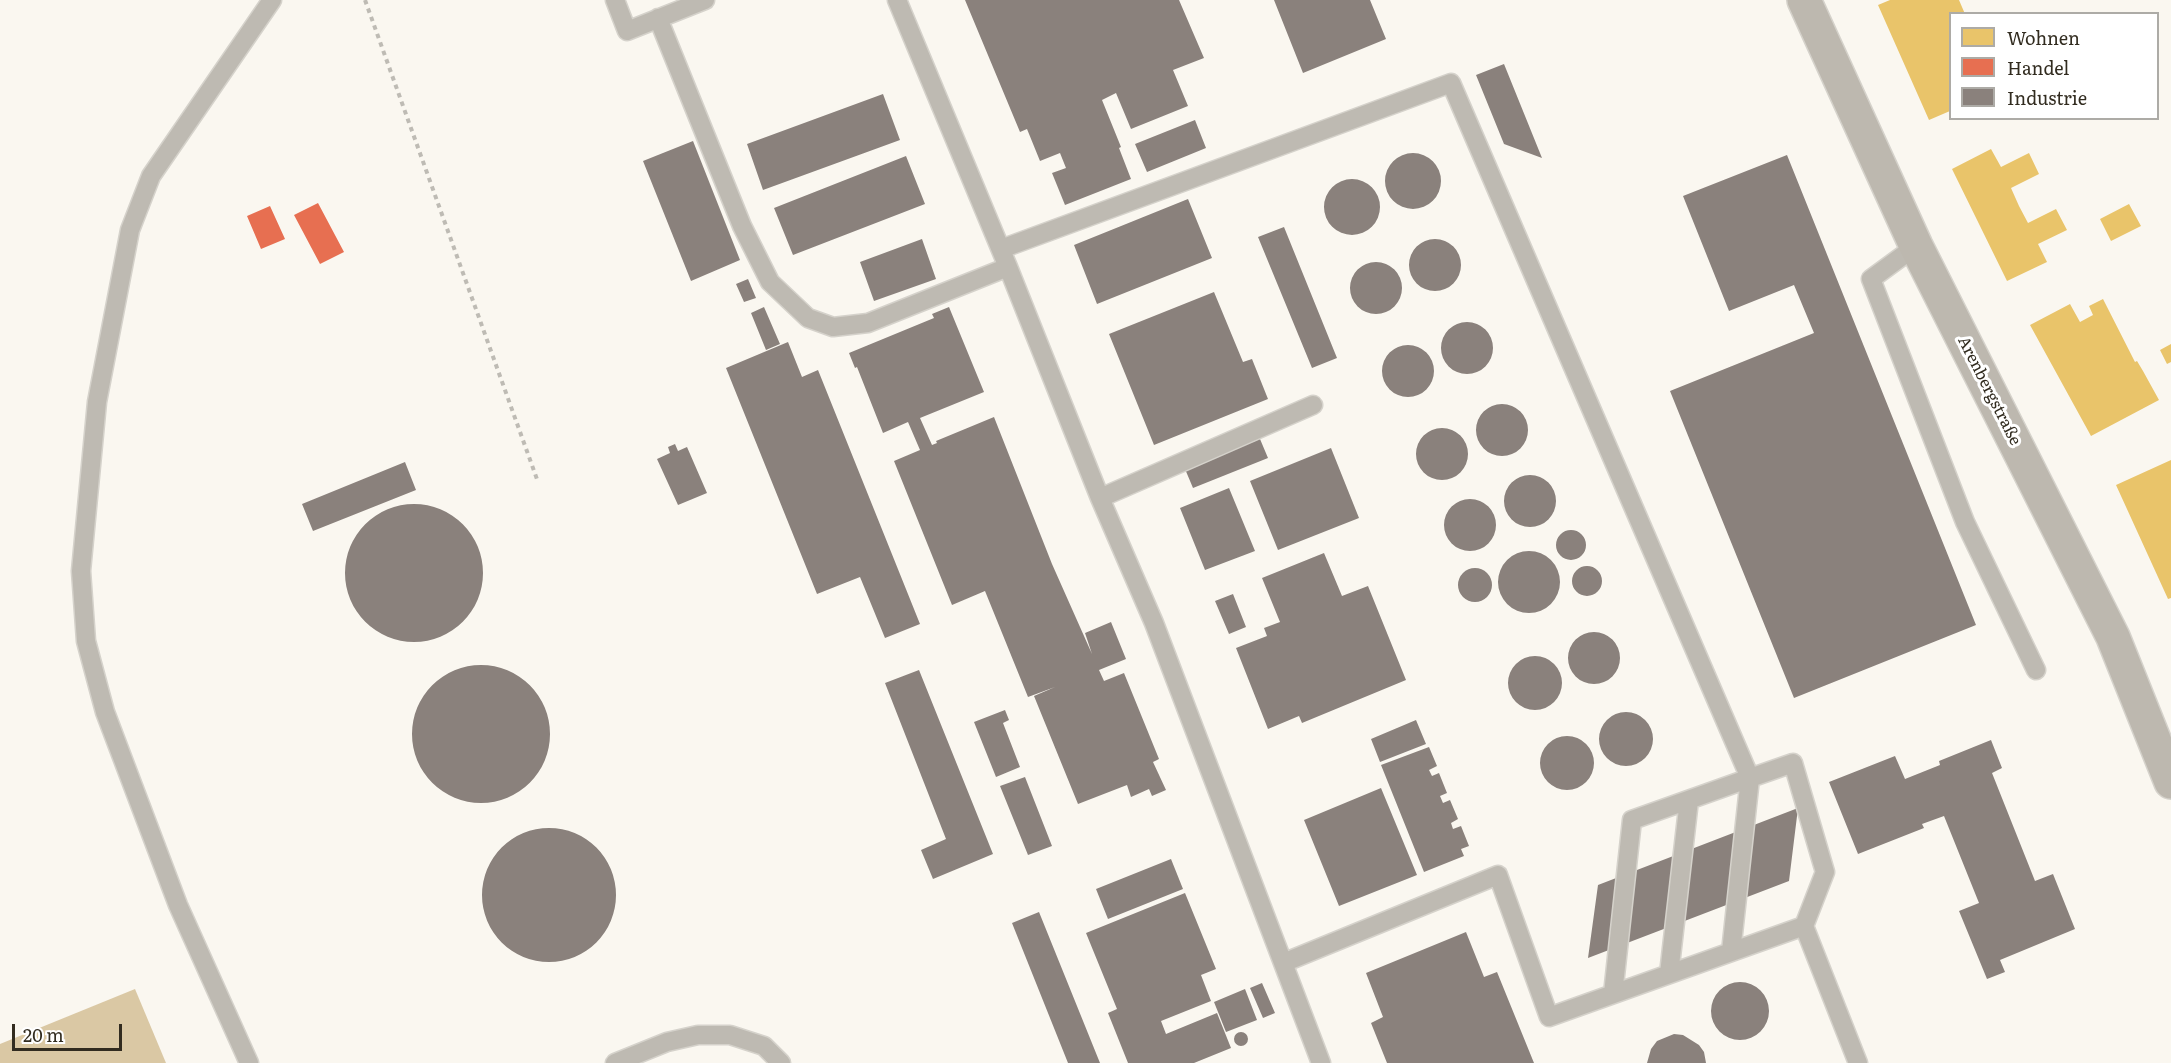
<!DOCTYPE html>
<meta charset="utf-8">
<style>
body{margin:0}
#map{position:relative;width:2171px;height:1063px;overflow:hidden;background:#faf7f0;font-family:Literata,serif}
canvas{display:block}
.legend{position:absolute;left:1949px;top:12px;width:210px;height:108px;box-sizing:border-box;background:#fff;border:2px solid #adaba6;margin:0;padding:8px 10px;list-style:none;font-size:18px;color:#322c20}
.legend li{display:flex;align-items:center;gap:12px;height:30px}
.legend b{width:30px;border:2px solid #adaba6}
.scale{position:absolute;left:12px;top:1024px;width:110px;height:27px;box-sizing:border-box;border:3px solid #322c20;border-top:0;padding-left:8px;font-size:18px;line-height:21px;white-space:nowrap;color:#322c20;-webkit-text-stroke:4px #fff;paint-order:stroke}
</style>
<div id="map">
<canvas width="2171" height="1063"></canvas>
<ul class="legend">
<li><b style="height:16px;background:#e9c46a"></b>Wohnen</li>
<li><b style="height:16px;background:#e76f51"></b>Handel</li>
<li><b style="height:16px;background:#8a817c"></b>Industrie</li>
</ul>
<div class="scale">20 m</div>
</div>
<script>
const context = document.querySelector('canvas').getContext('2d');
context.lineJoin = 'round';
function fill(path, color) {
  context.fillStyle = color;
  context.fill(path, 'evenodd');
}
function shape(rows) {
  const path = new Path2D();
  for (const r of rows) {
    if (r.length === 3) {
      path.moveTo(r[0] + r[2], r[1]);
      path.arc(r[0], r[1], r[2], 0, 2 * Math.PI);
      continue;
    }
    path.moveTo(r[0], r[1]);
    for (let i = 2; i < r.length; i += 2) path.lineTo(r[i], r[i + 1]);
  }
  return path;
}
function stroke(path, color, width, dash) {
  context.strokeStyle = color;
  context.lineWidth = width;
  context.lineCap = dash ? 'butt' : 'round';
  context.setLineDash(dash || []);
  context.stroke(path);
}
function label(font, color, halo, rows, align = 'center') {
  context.font = font + ' Literata,serif';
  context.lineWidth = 6;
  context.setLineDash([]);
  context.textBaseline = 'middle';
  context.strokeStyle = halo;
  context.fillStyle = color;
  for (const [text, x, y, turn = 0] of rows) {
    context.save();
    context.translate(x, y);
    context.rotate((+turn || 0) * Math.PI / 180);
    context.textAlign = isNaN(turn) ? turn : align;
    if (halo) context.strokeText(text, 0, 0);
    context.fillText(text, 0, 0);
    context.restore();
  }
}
fill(shape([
 [135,989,166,1063,0,1063,0,1044]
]), '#dac8a4');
fill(shape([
 [1890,0,1959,0,1965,14,1950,14,1950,111,1929,120,1878,5],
 [1991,149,2001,167,2029,153,2039,174,2011,188,2019,206,2028,223,2056,209,2067,230,2038,244,2047,262,2007,281,1952,169],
 [2129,204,2141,226,2111,241,2100,219],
 [2103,299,2135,362,2137,361,2143,371,2159,400,2091,436,2030,325,2070,304,2080,322,2093,315,2089,306],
 [2171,344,2171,362,2167,364,2160,350],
 [2171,460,2171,598,2168,599,2116,485]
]), '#e9c46a');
fill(shape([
 [318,203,344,252,320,264,294,215],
 [270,206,285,239,261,249,247,216]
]), '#e76f51');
fill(shape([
 [965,0,1179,0,1204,58,1173,70,1188,106,1131,129,1116,93,1102,100,1121,147,1119,148,1131,179,1065,205,1052,173,1066,168,1060,153,1040,161,1027,129,1020,132],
 [1274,0,1370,0,1386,39,1303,73],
 [1504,64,1542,158,1504,144,1476,75],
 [883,94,900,140,763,190,747,144],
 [1195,120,1206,148,1147,172,1135,144],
 [693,141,740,260,691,281,643,161],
 [1413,181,28],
 [1787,155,1976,625,1794,698,1670,391,1814,333,1794,285,1729,311,1683,196],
 [906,156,925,204,793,255,774,208],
 [1352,207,28],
 [1188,199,1212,258,1097,304,1074,245],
 [1284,227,1337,358,1312,368,1258,237],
 [1435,265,26],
 [922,239,936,279,874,301,860,262],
 [1376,288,26],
 [748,279,756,298,744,302,736,284],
 [1214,292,1243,362,1252,359,1268,399,1154,445,1109,334],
 [764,307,780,344,766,350,751,313],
 [949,307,984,392,920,418,932,445,937,443,936,441,994,417,1052,564,1092,654,1085,633,1111,622,1126,659,1099,670,1104,681,1124,673,1159,759,1153,762,1166,790,1152,796,1149,789,1131,797,1127,785,1078,804,1034,696,1055,687,1028,697,985,591,952,605,894,461,920,450,908,422,883,433,857,367,855,368,849,353,934,318,932,314],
 [1467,348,26],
 [788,342,802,377,818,370,920,624,885,638,860,577,817,594,726,368],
 [1408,371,26],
 [1502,430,26],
 [1442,454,26],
 [1260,439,1268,458,1193,488,1185,469],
 [675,444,678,451,687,447,707,493,678,505,657,459,670,453,668,447],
 [1331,448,1359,518,1278,550,1250,481],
 [405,462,416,490,313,531,302,504],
 [1530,501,26],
 [1229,488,1255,551,1205,570,1180,508],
 [1470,525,26],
 [414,573,69],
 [1571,545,15],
 [1529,582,31],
 [1324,553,1342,596,1368,586,1406,680,1302,723,1299,716,1268,729,1236,648,1267,636,1264,628,1280,622,1262,578],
 [1587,581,15],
 [1475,585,17],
 [1233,594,1246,627,1229,634,1215,601],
 [1594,658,26],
 [1535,683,27],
 [481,734,69],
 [919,670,993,854,933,879,921,850,946,839,885,683],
 [1005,710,1009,720,1003,723,1020,767,996,777,974,722],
 [1626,739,27],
 [1416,720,1426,744,1380,762,1371,739],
 [1567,763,27],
 [1991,740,2002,768,1992,773,2035,881,2053,874,2075,929,2000,960,2005,972,1987,979,1959,911,1979,903,1944,816,1922,824,1924,828,1858,854,1829,782,1895,756,1905,779,1940,765,1939,761],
 [1429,747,1437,766,1429,770,1432,776,1439,773,1447,793,1440,796,1443,803,1450,800,1458,819,1451,823,1453,829,1461,826,1469,846,1461,849,1464,856,1424,872,1381,765],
 [1025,777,1052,846,1028,855,1000,786],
 [1381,788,1417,875,1339,906,1304,820],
 [1798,808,1789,881,1588,958,1598,885],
 [549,895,67],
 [1171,859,1183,889,1108,919,1096,889],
 [1185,893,1216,969,1201,975,1211,1001,1161,1021,1166,1034,1217,1013,1231,1048,1194,1063,1128,1063,1108,1013,1117,1009,1086,933],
 [1039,912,1100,1063,1068,1063,1012,923],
 [1466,932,1484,977,1497,972,1534,1063,1387,1063,1371,1023,1383,1017,1366,973],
 [1740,1011,29],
 [1262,983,1275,1013,1263,1018,1250,988],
 [1245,989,1257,1020,1226,1032,1214,1002],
 [1241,1039,7],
 [1674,1034,1683,1035,1699,1045,1704,1052,1706,1063,1647,1063,1651,1049,1657,1041]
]), '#8a817c');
const lane = shape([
 [615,0,627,31,705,0],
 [897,0,1008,267,1100,498,1154,623,1321,1063],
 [658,18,742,226,770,282,808,318,833,327,868,323,1008,267],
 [1916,246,1871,279,1965,522,2036,670],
 [1001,249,1451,83,1750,778,1793,763,1825,872,1804,926],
 [1100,498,1313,405],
 [1283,963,1498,875,1549,1017,1804,926,1858,1063],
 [1669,974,1689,800],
 [1613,994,1632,820,1750,778,1731,952],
 [249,1063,178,905,105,712,86,641,81,571,97,402,130,230,151,176,272,0],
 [615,1063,667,1042,698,1035,730,1035,764,1046,781,1063]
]);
const secondary = shape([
 [1804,0,1916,246,2113,637,2171,782]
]);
stroke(lane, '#d5d2cb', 21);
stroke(secondary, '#d5d2cb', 36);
stroke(shape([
 [365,0,538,482]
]), '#bebbb4', 4, [4.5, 4.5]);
stroke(lane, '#bebab2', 18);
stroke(secondary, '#bdb8af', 33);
label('16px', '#322c20', '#fff', [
 ["Arenbergstraße",1989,391,63]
]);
</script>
